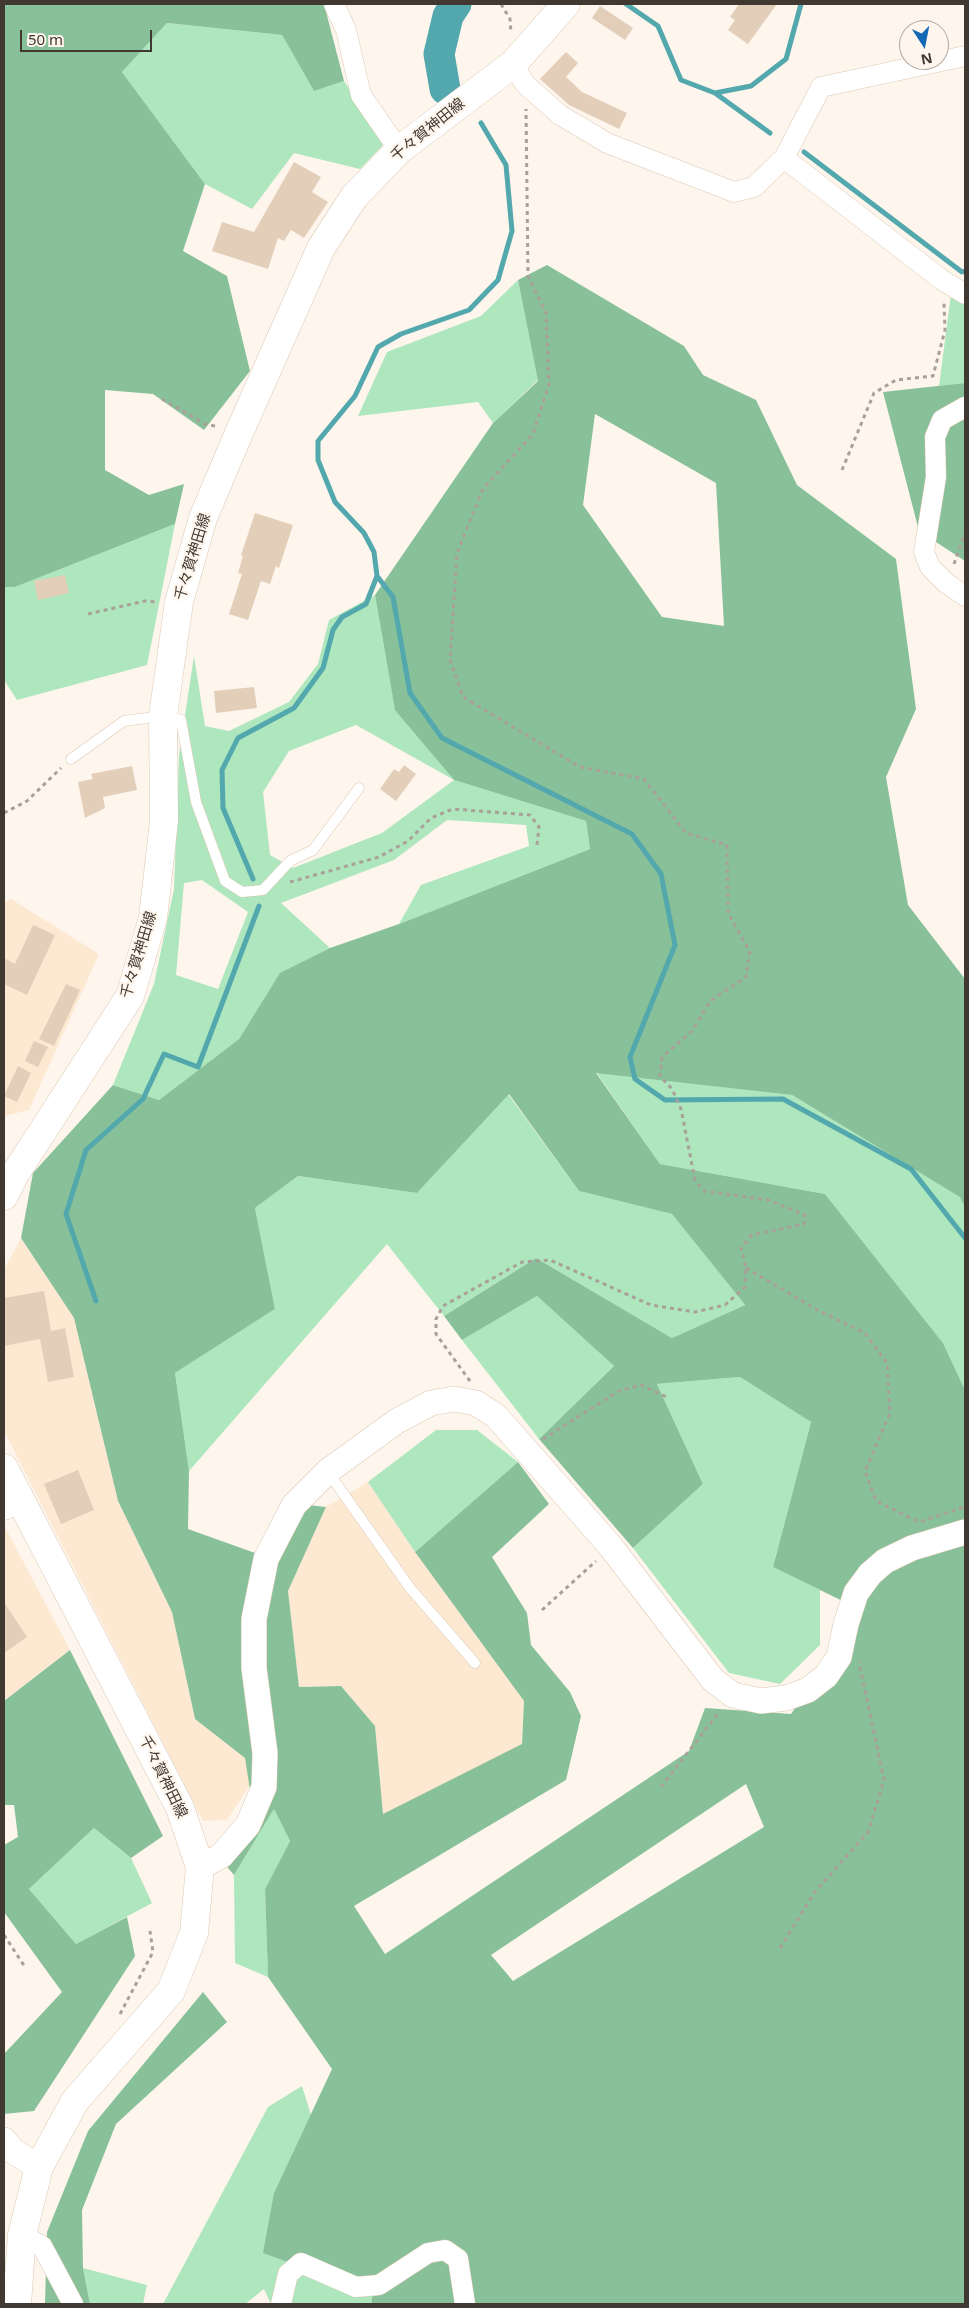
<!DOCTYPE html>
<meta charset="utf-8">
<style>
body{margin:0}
#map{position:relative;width:969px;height:2308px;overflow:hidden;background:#fef5ed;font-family:"Noto Sans",sans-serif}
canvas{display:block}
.frame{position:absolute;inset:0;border:5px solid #413931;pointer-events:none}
.north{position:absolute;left:899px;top:20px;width:50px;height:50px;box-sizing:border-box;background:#fef5ed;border:1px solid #b2aaa2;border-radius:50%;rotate:169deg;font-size:14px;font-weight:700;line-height:20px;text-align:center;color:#413931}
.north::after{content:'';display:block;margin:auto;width:18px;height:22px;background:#1368b6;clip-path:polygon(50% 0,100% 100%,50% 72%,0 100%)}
.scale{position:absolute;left:20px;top:30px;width:132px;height:22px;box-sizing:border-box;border:2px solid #413931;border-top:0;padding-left:6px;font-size:15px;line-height:18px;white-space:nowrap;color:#413931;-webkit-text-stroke:4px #fef5ed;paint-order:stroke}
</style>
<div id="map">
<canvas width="969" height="2308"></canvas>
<div class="frame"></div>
<div class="north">N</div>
<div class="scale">50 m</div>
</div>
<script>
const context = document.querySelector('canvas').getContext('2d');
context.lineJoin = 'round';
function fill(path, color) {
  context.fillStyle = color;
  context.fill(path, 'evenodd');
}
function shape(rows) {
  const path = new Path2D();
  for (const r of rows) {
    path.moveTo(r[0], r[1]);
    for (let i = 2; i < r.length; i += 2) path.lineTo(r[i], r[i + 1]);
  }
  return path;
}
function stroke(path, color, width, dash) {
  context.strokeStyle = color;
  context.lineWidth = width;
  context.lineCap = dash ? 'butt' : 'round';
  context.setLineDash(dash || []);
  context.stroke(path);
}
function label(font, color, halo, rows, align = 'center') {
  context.font = font + ' "Noto Sans","Noto Sans JP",sans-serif';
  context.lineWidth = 4.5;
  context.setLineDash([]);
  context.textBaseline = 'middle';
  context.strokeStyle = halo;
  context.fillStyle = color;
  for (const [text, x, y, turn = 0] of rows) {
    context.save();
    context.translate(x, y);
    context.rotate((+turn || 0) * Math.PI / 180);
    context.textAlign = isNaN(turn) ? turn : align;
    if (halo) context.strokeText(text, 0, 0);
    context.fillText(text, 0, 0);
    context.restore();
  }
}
fill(shape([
 [11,899,99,954,29,1110,4,1116,4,903],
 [21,1238,74,1318,118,1501,172,1612,195,1719,245,1758,250,1785,227,1820,203,1821,5,1433,4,1270],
 [368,1482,415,1552,524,1701,522,1745,383,1815,375,1726,341,1686,299,1687,288,1591,326,1507],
 [4,1528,6,1529,70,1650,4,1701]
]), '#fde8d2');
fill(shape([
 [167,23,282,35,314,91,344,81,385,143,360,169,294,153,252,209,205,184,122,72],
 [518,280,538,380,493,423,478,402,358,416,387,352,481,316],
 [965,290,965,383,939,386,951,294],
 [175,524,147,665,17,700,4,680,4,587,15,587],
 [375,595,395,709,454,780,586,821,590,849,399,924,421,885,529,846,526,825,447,820,394,860,281,903,330,948,280,974,239,1039,159,1100,113,1085,154,984,174,889,179,755,194,656,205,726,229,731,289,702,318,664,329,620],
 [356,725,454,780,382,833,293,868,270,855,263,792,289,751],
 [202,880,248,912,218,989,176,975,184,883],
 [596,1072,792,1095,961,1197,965,1207,965,1390,943,1343,825,1194,660,1164],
 [508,1094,579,1191,672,1214,745,1305,672,1338,536,1258,444,1316,387,1244,189,1471,175,1373,275,1309,255,1208,298,1176,417,1193],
 [537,1296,614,1366,539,1439,462,1340],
 [740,1377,811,1422,773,1567,820,1590,820,1645,780,1684,729,1673,633,1548,703,1484,657,1384],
 [436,1430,477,1430,518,1462,415,1552,368,1482],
 [274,1809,290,1841,265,1889,268,1977,235,1963,234,1875],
 [94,1828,131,1858,152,1903,76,1944,29,1889],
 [302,2086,311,2115,274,2193,373,2293,371,2304,271,2304,264,2289,245,2304,163,2304,268,2107],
 [83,2268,147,2285,143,2304,90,2304]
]), '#aee6bd');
fill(shape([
 [4,4,324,4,344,81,314,91,282,35,167,23,122,72,205,184,183,251,227,276,250,371,204,430,153,394,105,390,105,470,149,495,184,484,175,524,15,587,4,587],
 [547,265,684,346,703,375,756,400,797,485,896,559,916,709,886,777,908,905,965,979,965,1207,960,1197,792,1095,596,1073,660,1164,825,1194,943,1343,965,1390,965,2304,371,2304,373,2293,263,2253,274,2193,332,2069,268,1977,265,1889,290,1841,274,1809,234,1875,222,1861,253,1809,245,1758,195,1719,172,1612,118,1501,74,1318,21,1238,33,1173,113,1085,159,1100,239,1039,280,973,330,948,399,924,590,849,586,821,454,780,395,710,375,595,493,423,538,381,518,280],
 [595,414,716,483,724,626,662,617,583,505],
 [509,1094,579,1191,672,1214,745,1305,672,1338,536,1258,444,1316,462,1340,537,1296,614,1366,539,1439,633,1548,703,1484,657,1384,740,1377,811,1422,773,1567,861,1610,791,1714,705,1708,689,1751,385,1954,354,1906,566,1780,581,1716,570,1692,531,1645,527,1613,492,1557,549,1504,518,1462,415,1552,524,1701,522,1744,383,1814,375,1726,341,1686,299,1687,288,1591,326,1507,299,1504,255,1553,188,1529,189,1471,175,1373,275,1309,255,1208,298,1176,417,1193],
 [746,1784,764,1827,513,1981,491,1955],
 [965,383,965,561,919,531,883,392],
 [70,1650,163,1836,131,1858,94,1828,29,1889,76,1944,127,1917,135,1956,34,2111,4,2114,4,2054,62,1992,4,1912,4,1845,18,1837,14,1805,4,1805,4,1701],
 [203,1992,227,2022,116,2124,82,2210,83,2268,90,2304,45,2304,47,2232,88,2131]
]), '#88c199');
stroke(shape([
 [626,4,658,26,681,80,715,93,770,133],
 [715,93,751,86,786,59,801,4],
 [804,152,962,272,965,271],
 [377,576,393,597,410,693,442,738,632,834,661,874,675,945,630,1057,635,1079,665,1100,783,1099,911,1169,965,1238],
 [253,879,223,808,222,770,238,738,294,708,323,668,333,630,342,617,366,604,377,576,374,552,364,533,335,502,318,460,318,441,355,396,378,347,401,334,469,310,498,280,512,231,506,165,481,123],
 [96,1301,66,1214,86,1150,143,1099,164,1054,198,1067,259,906]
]), '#52a8ad', 5);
stroke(shape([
 [445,89,439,54,448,16,456,4]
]), '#52a8ad', 31);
fill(shape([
 [739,4,777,4,748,44,728,30,735,20,730,17],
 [600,6,633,28,625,40,592,18],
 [566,52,578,63,566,77,582,92,627,113,619,129,569,105,540,79],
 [294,162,321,177,312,192,328,202,304,238,291,230,284,241,278,238,268,269,212,251,222,222,254,232],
 [255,513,293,525,279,568,276,566,270,584,261,581,248,620,229,614,242,574,238,573,243,556,241,555],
 [65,575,69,593,38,600,34,581],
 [254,687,257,708,216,713,214,691],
 [404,765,416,774,396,801,380,789,394,769,399,772],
 [132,766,137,790,103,797,105,808,85,818,78,782,93,779,91,774],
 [33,925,55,935,27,995,4,984,4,958,15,964],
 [66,984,80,990,54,1046,39,1039],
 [34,1041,48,1047,38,1067,25,1061],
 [18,1066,31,1073,17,1102,4,1096],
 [44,1291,51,1331,65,1328,74,1377,48,1382,40,1339,4,1346,4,1298],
 [78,1470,94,1510,61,1524,44,1484],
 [4,1602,27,1637,4,1653]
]), '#e3ceb9');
const service = shape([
 [71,759,124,721,163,716,181,720,196,802,225,881,242,892,263,890,290,861,313,850,359,788],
 [328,1472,410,1588,475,1663]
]);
const minor = shape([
 [334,4,346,30,361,95,399,150],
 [513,64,525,84,560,115,607,143,734,192,754,187,784,158,821,87,965,56],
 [784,158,942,280,965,294],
 [965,407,942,420,935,437,936,477,924,552,930,567,946,583,965,596],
 [4,1510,21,1503],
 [22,2235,42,2246,73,2304],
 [281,2304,288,2274,301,2263,356,2287,379,2285,428,2253,445,2250,458,2259,465,2304]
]);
const tertiary = shape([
 [200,1867,221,1856,248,1825,264,1787,265,1753,254,1668,254,1619,266,1559,294,1505,328,1471,397,1421,431,1403,454,1399,476,1403,496,1416,611,1547,713,1680,733,1695,761,1701,786,1698,808,1690,826,1676,839,1657,846,1624,856,1593,870,1574,885,1561,912,1548,965,1532],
 [4,2140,13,2151,39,2167]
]);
const secondary = shape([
 [4,1196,15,1174,130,996,153,918,164,821,163,716,179,602,203,518,239,433,321,248,354,197,399,150,513,64,566,4],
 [4,1468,180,1808,200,1867,194,1933,171,1991,75,2101,39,2167,22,2235,17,2304]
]);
stroke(service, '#dcc8b3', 11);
stroke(minor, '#dcc8b3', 21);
stroke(tertiary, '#dcc8b3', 26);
stroke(secondary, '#dcc8b3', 29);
stroke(shape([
 [501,4,510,19,511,33],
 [162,399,205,424,219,427],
 [842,470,874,393,896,380,933,376,945,330,944,303],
 [954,564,965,532],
 [88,614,145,601,158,602],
 [4,813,27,801,61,768],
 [290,882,379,857,408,841,431,818,453,809,530,815,539,827,537,845],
 [746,1268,821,1312,865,1333,887,1363,890,1413,865,1471,876,1501,919,1522,965,1507],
 [470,1381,436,1334,436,1319,443,1306,522,1262,550,1260,651,1305,695,1312,725,1305,745,1287,746,1268,741,1248,752,1235,804,1224,805,1215,768,1200,704,1191,695,1180,681,1109,672,1089,660,1076,662,1057,692,1031,710,1001,746,977,750,952,728,913,727,845,686,833,644,779,580,767,463,697,450,660,457,553,483,489,533,434,549,384,546,313,528,276,526,109],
 [543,1439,619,1391,641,1385,669,1398],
 [542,1610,596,1561],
 [661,1787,720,1711],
 [4,1935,25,1967],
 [780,1948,814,1893,868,1832,884,1780,859,1662],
 [120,2014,153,1952,150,1931]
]), '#a9a199', 3, [4, 4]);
stroke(service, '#fff', 10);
stroke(minor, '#fff', 20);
stroke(tertiary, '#fff', 25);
stroke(secondary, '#fff', 28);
label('15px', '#413931', '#fef5ed', [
 ["千々賀神田線",428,130,-39],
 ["千々賀神田線",193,557,-73],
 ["千々賀神田線",139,955,-73],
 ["千々賀神田線",163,1777,64]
]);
</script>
